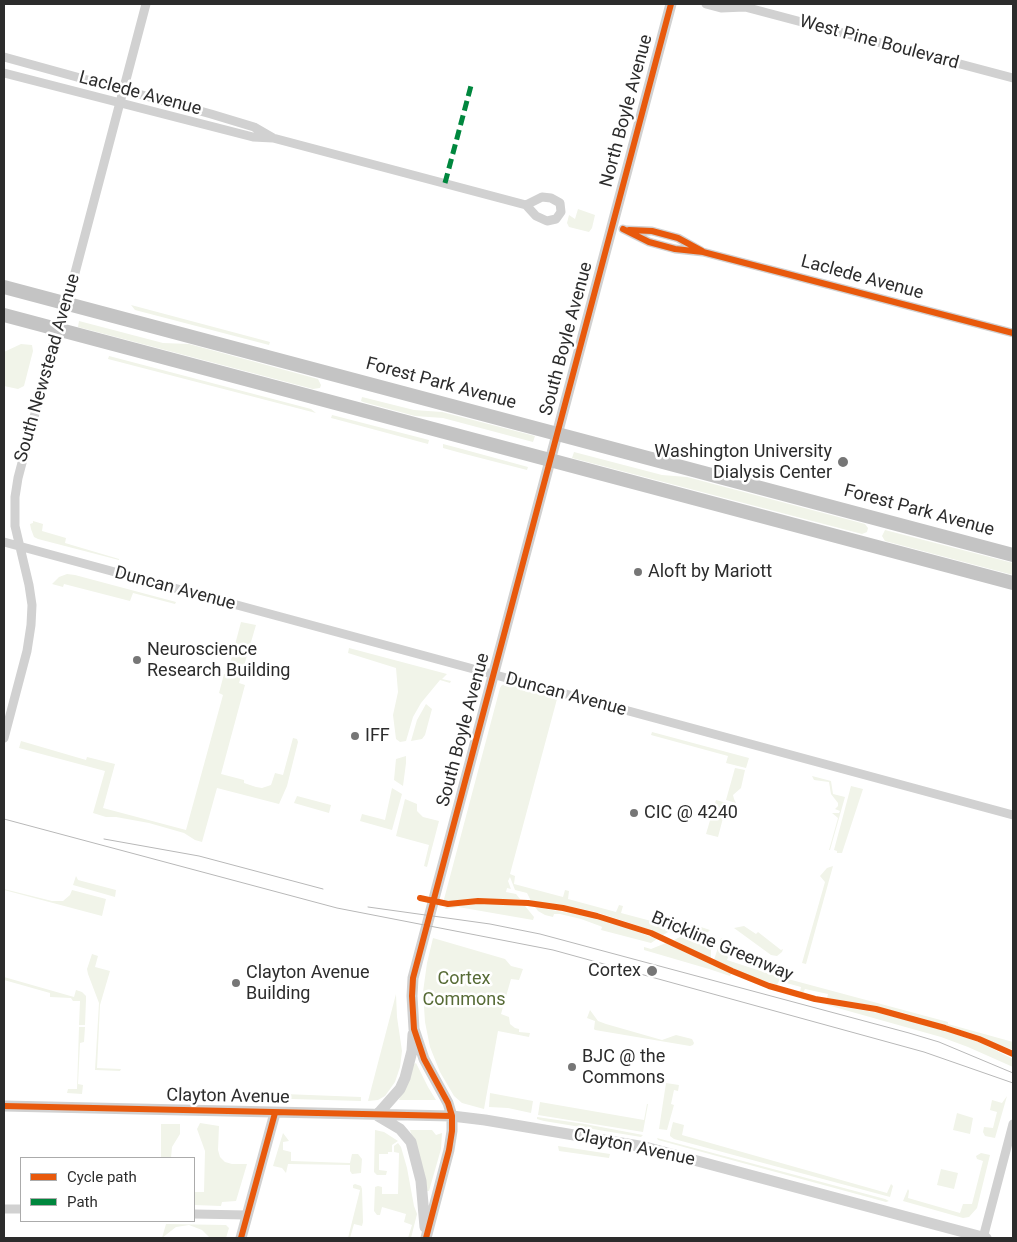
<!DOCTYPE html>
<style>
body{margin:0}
#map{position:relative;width:1017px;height:1242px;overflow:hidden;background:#fff;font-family:Roboto,sans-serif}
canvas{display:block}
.frame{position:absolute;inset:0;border:5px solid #2c2c2c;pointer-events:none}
.legend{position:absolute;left:20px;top:1157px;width:175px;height:65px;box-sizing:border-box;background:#fff;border:1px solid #ababab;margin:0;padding:6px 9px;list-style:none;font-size:15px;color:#2c2c2c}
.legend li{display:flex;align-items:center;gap:10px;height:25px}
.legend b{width:25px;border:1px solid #ababab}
</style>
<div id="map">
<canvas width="1017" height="1242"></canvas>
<div class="frame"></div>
<ul class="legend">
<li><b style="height:6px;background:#e8590c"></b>Cycle path</li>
<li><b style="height:6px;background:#00873e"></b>Path</li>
</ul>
</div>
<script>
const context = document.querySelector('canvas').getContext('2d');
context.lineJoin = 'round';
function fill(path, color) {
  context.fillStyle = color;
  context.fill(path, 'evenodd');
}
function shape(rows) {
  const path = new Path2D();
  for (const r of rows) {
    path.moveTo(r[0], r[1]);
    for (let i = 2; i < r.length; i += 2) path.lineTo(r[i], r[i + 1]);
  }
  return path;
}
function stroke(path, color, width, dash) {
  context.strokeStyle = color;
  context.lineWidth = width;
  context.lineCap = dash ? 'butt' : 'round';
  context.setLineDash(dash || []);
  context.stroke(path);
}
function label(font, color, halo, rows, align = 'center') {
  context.font = font + ' Roboto,sans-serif';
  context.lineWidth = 5;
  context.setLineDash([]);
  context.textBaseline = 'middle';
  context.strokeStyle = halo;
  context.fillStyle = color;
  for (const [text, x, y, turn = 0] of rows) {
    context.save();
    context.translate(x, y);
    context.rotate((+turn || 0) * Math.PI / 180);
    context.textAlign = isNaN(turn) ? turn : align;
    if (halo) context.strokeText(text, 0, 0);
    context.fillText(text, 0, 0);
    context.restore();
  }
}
fill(shape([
 [578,209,595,215,592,228,589,232,569,227,567,223,569,215,575,219],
 [131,305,270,342,269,345,135,310],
 [79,321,163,343,189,344,318,379,321,385,320,388,313,389,245,371,78,327],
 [21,344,32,345,33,351,24,386,18,389,4,386,4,352],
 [109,356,311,409,316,413,108,359],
 [362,397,414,410,442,412,535,436,533,442,443,418,415,416,363,402,361,401],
 [332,415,429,440,428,444,335,419,331,418],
 [443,444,462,449,528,467,527,470,461,453,443,448],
 [574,452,662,475,687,477,865,524,868,528,867,532,862,534,572,458],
 [33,521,43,524,42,531,66,538,65,543,119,559,119,560,38,539,34,537,31,529,30,524,33,523],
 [885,530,1013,563,1013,575,885,541,882,536],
 [67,574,75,575,176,602,175,604,133,593,130,601,64,584,63,587,52,584,59,577],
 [241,622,256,625,239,683,245,685,221,774,244,780,244,783,256,787,262,788,271,785,275,773,283,775,293,738,297,739,298,742,287,786,279,804,217,788,202,842,195,840,184,833,149,823,116,817,106,817,93,813,105,771,19,748,21,741,86,760,87,757,115,764,103,808,186,830,223,695,219,693,224,674,227,675],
 [349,648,447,674,442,679,451,681,450,683,440,680,421,703,413,717,406,741,400,742,396,739,393,715,398,692,396,668,348,653],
 [507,684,555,697,557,699,510,874,515,876,514,884,563,897,565,890,569,891,568,899,616,912,619,905,623,906,621,913,670,926,672,919,676,919,675,928,689,931,692,924,710,930,707,933,699,938,670,931,663,935,633,924,596,912,568,906,531,901,527,893,515,890,510,877,508,881,511,889,507,888,506,892,516,894,520,899,504,899,502,904,525,906,534,917,533,920,458,907,445,909,446,907,448,906,443,905,443,903,500,688,502,685],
 [426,704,432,709,425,735,422,739,411,741,417,720],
 [652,732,749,758,746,768,726,763,728,756,651,735],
 [406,756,406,763,403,786,394,780,396,759],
 [735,768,745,770,741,788,733,795,734,799,736,803,726,800],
 [812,776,831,781,833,794,845,797,830,850,829,850,838,818,832,813,839,813,840,811,835,809,838,806,838,803,831,794,829,782,814,780],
 [851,786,863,789,842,853,837,853,837,851,834,850],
 [392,788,402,794,392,830,360,821,362,814,385,820],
 [297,796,331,805,329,813,294,803],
 [405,799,417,804,417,811,423,817,439,821,427,867,424,866,429,845,396,836],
 [716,800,727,803,718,837,706,834],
 [833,866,806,964,802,963,825,882,820,876,827,868],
 [76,876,78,880,116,890,115,897,73,885],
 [4,889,52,901,63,901,70,895,72,890,106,899,102,916,4,890],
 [535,907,591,917,619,925,657,939,651,943,601,930,602,927,600,926,581,919,560,914,554,914,553,917,545,915,538,911],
 [744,926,756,934,758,932,781,950,783,949,782,952,777,956,771,955,734,928],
 [680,937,711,945,711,959,674,940],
 [433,938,505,959,511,966,523,969,519,980,511,979,501,1014,509,1017,510,1024,515,1028,519,1029,519,1032,530,1033,529,1037,498,1031,484,1109,462,1103,454,1096,440,1072,430,1047,425,1022,423,992,427,963],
 [721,938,732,946,727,960,733,962,773,975,948,1022,948,1024,1013,1042,1013,1050,955,1028,904,1013,864,1004,827,998,828,994,805,989,803,993,800,992,801,987,779,981,777,985,755,978,714,960],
 [666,943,731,974,730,976,709,969,644,950,644,947,651,949],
 [92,954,98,956,95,967,110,971,100,1005,97,1068,121,1069,120,1071,95,1070,99,1003,88,974,87,969],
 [4,977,74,997,76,990,82,992,86,996,86,1000,85,1025,79,1025,80,1001,73,1001,71,998,50,997,50,993,4,980],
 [396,994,397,1017,402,1051,400,1067,395,1082,385,1096,378,1100,368,1101],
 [820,1003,879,1013,944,1030,981,1043,1013,1059,1013,1067,968,1047,941,1037],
 [590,1010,598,1021,606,1024,662,1040,676,1035,692,1039,694,1043,693,1045,690,1046,595,1030,594,1029,595,1021,587,1018],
 [79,1027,85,1027,84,1042,80,1043,78,1084,83,1085,82,1094,67,1093,68,1089,77,1089],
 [416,1063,428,1087,436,1100,399,1100,414,1064],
 [666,1083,679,1085,678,1091,674,1090,671,1104,674,1105,667,1130,659,1129],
 [258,1093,361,1097,361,1101,258,1098],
 [490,1093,533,1101,531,1113,508,1108,489,1107],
 [1007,1096,995,1138,985,1136,983,1132,984,1127,993,1128,997,1112,990,1110,992,1100,1002,1103],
 [540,1102,644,1120,647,1104,648,1104,643,1132,538,1115],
 [957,1113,973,1118,970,1134,953,1130],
 [537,1117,585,1124,643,1135,641,1137,544,1121,537,1119],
 [673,1122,684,1125,682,1135,887,1193,891,1184,893,1186,890,1197,674,1139,670,1136,670,1134],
 [200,1123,219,1126,218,1150,220,1157,225,1162,232,1164,247,1164,236,1201,222,1202,221,1206,194,1205,194,1192,204,1192,205,1151,197,1129],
 [161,1124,180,1124,180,1134,172,1147,171,1158,161,1158],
 [375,1130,384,1132,398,1141,392,1145,392,1152,388,1152,388,1154,379,1154,379,1170,387,1171,386,1175,377,1175,374,1172],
 [410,1130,432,1130,436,1135,442,1133,441,1149,429,1191,427,1191,421,1164],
 [283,1133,289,1141,283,1142,283,1150,291,1152,291,1161,350,1163,352,1154,358,1154,362,1159,361,1173,352,1174,350,1171,350,1165,288,1164,286,1173,282,1168,273,1166],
 [657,1138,885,1199,889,1201,886,1202,658,1140],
 [398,1143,401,1147,407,1168,414,1206,417,1214,411,1238,408,1238,412,1225,404,1222,406,1214,382,1207,380,1215,377,1215,374,1211,375,1187,378,1186,382,1187,382,1194,398,1194,399,1153,394,1152,394,1146],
 [558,1146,610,1154,609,1158,559,1151],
 [981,1153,990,1155,977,1208,969,1217,963,1218,903,1201,908,1189,909,1191,908,1198,960,1213,963,1204,972,1204,983,1161,977,1159,976,1156],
 [941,1169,958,1173,954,1189,937,1185],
 [355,1184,361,1186,362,1189,363,1222,362,1226,354,1224,350,1238,348,1238,360,1190,353,1188,353,1185],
 [166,1224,226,1225,229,1228,226,1238,210,1238,202,1230,189,1225,176,1227,162,1238]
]), '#f1f4e9');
stroke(shape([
 [706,4,721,8,745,7],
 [741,4,745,7,1013,78],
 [4,57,211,114,254,127,273,138,526,205,536,216,547,221,556,219,561,212,560,203,551,198,542,197,526,205],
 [4,73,253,137,273,138],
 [623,229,649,242,675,249,703,252,1013,333],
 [626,230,652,231,678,238,701,251],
 [4,542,1013,815],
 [4,738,27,651,31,625,32,605,29,585,15,526,15,497,18,478,53,345,71,288,146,4],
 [4,1209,21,1209],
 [194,1214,247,1215],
 [983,1238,1013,1124]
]), '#d1d1d1', 9);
stroke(shape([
 [4,1106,452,1116,485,1120,645,1147,986,1238],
 [377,1115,400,1089,405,1078,412,1051,413,1034],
 [378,1116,400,1129,411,1142,421,1181,425,1227],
 [241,1238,275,1113],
 [426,1238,449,1150,452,1131,452,1116,448,1103,424,1059,414,1029,412,996,413,978,671,4]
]), '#d1d1d1', 11);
stroke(shape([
 [4,287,1013,555],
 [4,315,1013,583]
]), '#c4c4c4', 14);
stroke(shape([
 [4,819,337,908,553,950,924,1052,1013,1083],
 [104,839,199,856,323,889],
 [368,907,490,924,540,934,909,1033,939,1042,1013,1073]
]), '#b8b8b8', 1);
stroke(shape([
 [445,183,472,82]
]), '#00873e', 5, [10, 5]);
stroke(shape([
 [623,229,649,242,675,249,703,252,1013,333],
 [629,230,652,231,678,238,702,251],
 [420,898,448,904,478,901,528,903,563,908,597,916,651,933,732,971,769,986,815,999,876,1009,945,1028,979,1039,1013,1054],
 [4,1106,452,1116],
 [241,1238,275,1113],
 [426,1238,449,1150,452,1131,452,1116,448,1103,424,1059,414,1029,412,996,413,978,671,4]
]), '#e8590c', 6);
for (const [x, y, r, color] of [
 [843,462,6,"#767676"],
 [638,572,5,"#767676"],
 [137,660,5,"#767676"],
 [355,736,5,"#767676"],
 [634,813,5,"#767676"],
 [652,971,6,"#767676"],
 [236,983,5,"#767676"],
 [572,1067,5,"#767676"]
]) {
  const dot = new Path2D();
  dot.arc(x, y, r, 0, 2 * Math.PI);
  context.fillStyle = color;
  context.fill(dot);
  stroke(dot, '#fff', 2);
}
label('18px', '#2c2c2c', '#fff', [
 ["West Pine Boulevard",879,43,15],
 ["Laclede Avenue",140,94,15],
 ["North Boyle Avenue",627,111,-75],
 ["Laclede Avenue",862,278,15],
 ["South Boyle Avenue",567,339,-75],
 ["South Newstead Avenue",48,368,-74],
 ["Forest Park Avenue",441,384,15],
 ["Forest Park Avenue",919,511,15],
 ["Duncan Avenue",175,589,15],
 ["Duncan Avenue",566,695,15],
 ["South Boyle Avenue",464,730,-75],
 ["Brickline Greenway",722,947,23],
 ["Clayton Avenue",228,1097,1],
 ["Clayton Avenue",634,1148,12]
]);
label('18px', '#2c2c2c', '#fff', [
 ["Washington University",832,452,"right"],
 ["Dialysis Center",832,473,"right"],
 ["Aloft by Mariott",648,572],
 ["Neuroscience",147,650],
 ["Research Building",147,671],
 ["IFF",365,736],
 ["CIC @ 4240",644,813],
 ["Cortex",641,971,"right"],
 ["Clayton Avenue",246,973],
 ["Building",246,994],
 ["BJC @ the",582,1057],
 ["Commons",582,1078]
], 'left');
label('18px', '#576b36', '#fff', [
 ["Cortex",464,979],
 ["Commons",464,1000]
]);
</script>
